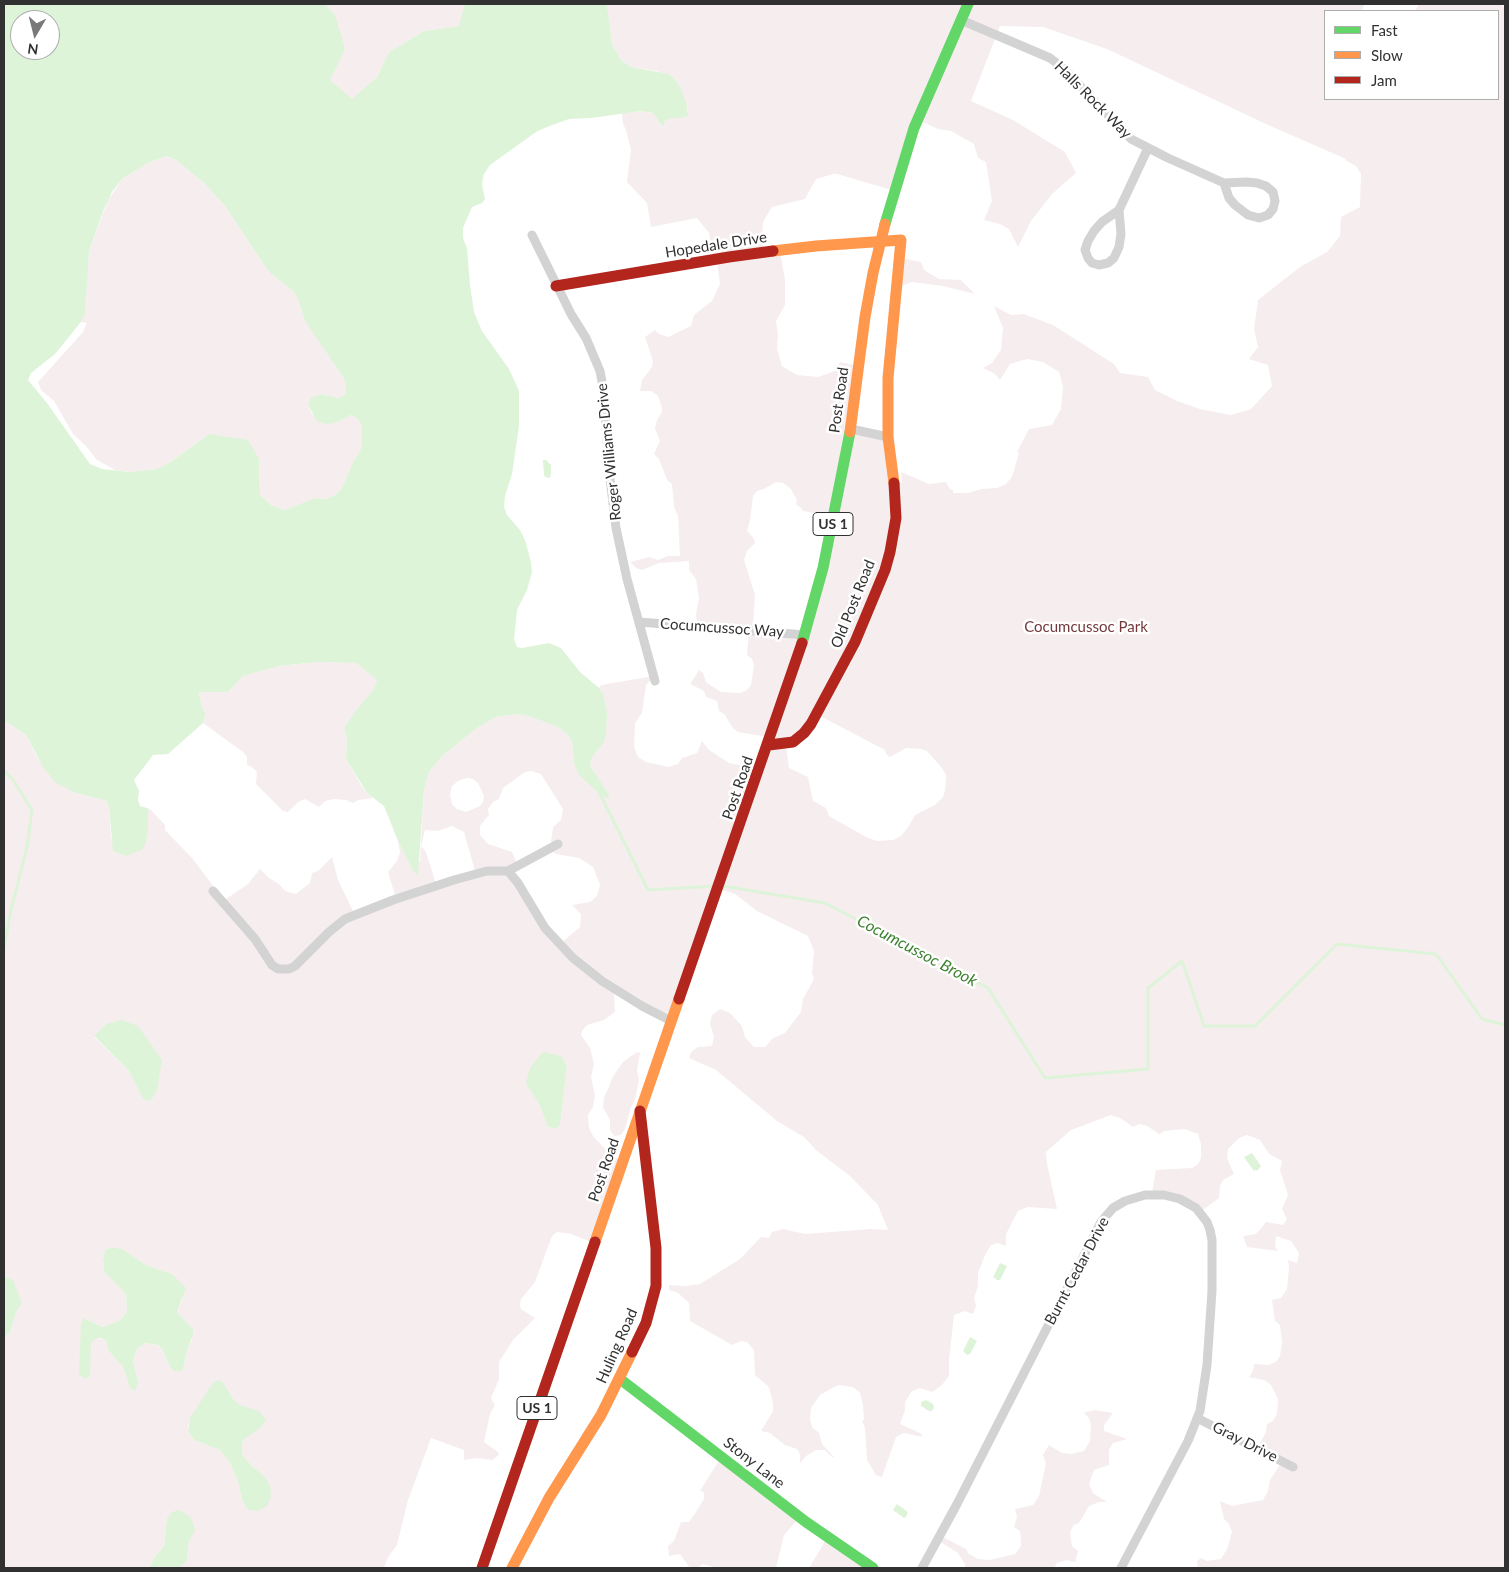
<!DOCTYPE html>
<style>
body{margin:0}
#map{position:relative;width:1509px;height:1572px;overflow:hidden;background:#fff;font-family:Lato,sans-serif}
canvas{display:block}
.frame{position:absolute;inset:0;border:5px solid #313131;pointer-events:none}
.legend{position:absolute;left:1324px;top:10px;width:175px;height:90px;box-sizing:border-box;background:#fff;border:1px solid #adadad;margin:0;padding:6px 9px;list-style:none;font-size:15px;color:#313131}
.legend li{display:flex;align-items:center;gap:10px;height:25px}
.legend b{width:25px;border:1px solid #adadad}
.north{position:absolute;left:10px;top:10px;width:50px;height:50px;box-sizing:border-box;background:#fff;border:1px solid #adadad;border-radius:50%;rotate:188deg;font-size:14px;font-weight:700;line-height:20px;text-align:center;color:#313131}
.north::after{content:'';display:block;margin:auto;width:18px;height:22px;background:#797979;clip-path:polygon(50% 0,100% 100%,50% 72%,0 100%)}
</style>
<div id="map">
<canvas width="1509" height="1572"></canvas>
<div class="frame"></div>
<ul class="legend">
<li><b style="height:6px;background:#63d668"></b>Fast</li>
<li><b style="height:6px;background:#ff974d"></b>Slow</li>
<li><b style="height:6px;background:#b3261e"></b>Jam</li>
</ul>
<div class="north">N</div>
</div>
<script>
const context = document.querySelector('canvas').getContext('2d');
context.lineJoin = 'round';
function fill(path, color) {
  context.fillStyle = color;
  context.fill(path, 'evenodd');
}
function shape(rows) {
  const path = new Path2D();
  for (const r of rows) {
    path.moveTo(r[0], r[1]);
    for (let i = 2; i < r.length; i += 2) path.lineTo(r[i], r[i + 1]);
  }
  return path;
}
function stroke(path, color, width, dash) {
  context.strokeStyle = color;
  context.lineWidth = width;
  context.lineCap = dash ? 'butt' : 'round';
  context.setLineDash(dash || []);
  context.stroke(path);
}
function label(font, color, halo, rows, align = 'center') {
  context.font = font + ' Lato,sans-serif';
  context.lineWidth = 5;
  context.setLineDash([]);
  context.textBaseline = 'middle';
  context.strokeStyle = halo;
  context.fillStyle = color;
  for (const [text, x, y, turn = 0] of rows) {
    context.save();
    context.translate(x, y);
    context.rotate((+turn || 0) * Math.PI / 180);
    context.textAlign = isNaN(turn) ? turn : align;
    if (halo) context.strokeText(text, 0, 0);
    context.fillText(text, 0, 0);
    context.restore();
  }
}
fill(shape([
 [325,4,465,4,460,26,424,31,389,52,377,77,352,100,330,80,335,15],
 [607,4,1364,4,1362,11,1325,11,1325,99,1498,99,1498,11,1415,11,1419,4,1499,4,1505,7,1505,1568,1198,1568,1197,1561,1201,1558,1207,1561,1221,1559,1227,1549,1232,1532,1229,1524,1224,1519,1220,1501,1232,1506,1263,1500,1268,1491,1270,1480,1281,1463,1258,1447,1266,1432,1267,1424,1273,1421,1277,1414,1278,1399,1271,1385,1264,1380,1249,1377,1253,1371,1254,1364,1268,1365,1276,1362,1280,1356,1282,1342,1280,1325,1275,1321,1272,1300,1281,1298,1287,1289,1289,1267,1288,1260,1297,1263,1299,1253,1291,1241,1276,1236,1275,1247,1278,1251,1247,1247,1243,1236,1256,1234,1266,1222,1283,1225,1287,1219,1282,1209,1288,1195,1280,1170,1282,1161,1269,1154,1260,1140,1247,1135,1239,1138,1228,1149,1227,1158,1234,1174,1223,1180,1220,1186,1219,1198,1200,1212,1187,1203,1152,1193,1156,1170,1192,1168,1198,1164,1201,1158,1201,1144,1198,1134,1184,1129,1164,1131,1158,1135,1158,1133,1147,1126,1140,1124,1133,1127,1120,1118,1111,1115,1071,1130,1046,1152,1047,1164,1057,1209,1028,1207,1018,1211,1006,1234,1006,1246,998,1243,991,1245,985,1255,978,1273,978,1286,974,1298,976,1306,973,1314,965,1311,954,1315,949,1360,949,1376,942,1385,932,1392,920,1388,912,1391,905,1402,905,1410,900,1424,920,1433,923,1437,904,1433,896,1437,882,1477,876,1475,867,1460,865,1428,862,1421,864,1420,863,1405,860,1393,853,1387,839,1385,834,1387,820,1395,811,1408,810,1420,812,1427,819,1433,822,1444,834,1457,832,1457,825,1450,816,1450,806,1456,800,1463,800,1455,797,1449,785,1445,770,1433,761,1431,773,1411,773,1403,769,1387,755,1375,754,1350,747,1342,741,1341,732,1345,690,1321,689,1303,678,1293,669,1290,669,1285,685,1286,700,1284,740,1259,761,1237,769,1238,772,1232,783,1229,805,1234,871,1229,888,1230,878,1205,850,1176,816,1150,804,1137,777,1121,716,1070,689,1058,691,1052,698,1047,712,1046,714,1037,710,1024,712,1015,720,1009,730,1013,742,1026,745,1037,754,1047,765,1047,773,1038,785,1033,801,1012,803,999,814,979,812,973,814,951,808,936,757,911,735,894,720,889,673,1018,614,992,615,1012,604,1020,587,1025,582,1031,581,1035,590,1048,594,1064,591,1077,595,1095,593,1107,588,1115,589,1128,593,1136,610,1154,616,1158,624,1159,594,1243,571,1234,557,1232,552,1236,535,1282,521,1299,520,1305,521,1309,535,1318,513,1340,499,1362,499,1379,491,1398,495,1405,490,1414,484,1442,498,1452,499,1455,492,1460,477,1458,464,1460,464,1450,431,1438,408,1500,397,1545,388,1557,384,1568,180,1568,187,1560,189,1540,167,1518,164,1546,154,1558,149,1568,4,1568,4,1337,10,1333,16,1312,13,1280,4,1276,4,720,26,735,38,759,73,792,107,801,109,808,111,839,146,842,148,829,148,810,150,809,165,825,165,830,192,858,218,892,226,899,248,884,260,869,269,878,279,884,285,891,296,894,310,883,312,873,318,871,332,857,338,880,354,913,395,895,388,872,397,861,400,852,398,841,412,869,420,861,424,790,429,772,442,756,477,728,496,717,518,714,528,716,558,727,568,735,572,742,574,764,598,780,590,766,592,758,599,749,607,723,605,703,599,688,601,685,654,676,646,685,642,713,635,723,634,747,638,757,646,762,669,767,678,764,682,758,697,753,702,741,709,750,729,763,744,766,756,771,768,739,762,736,738,732,733,728,724,714,719,711,717,701,706,697,704,691,690,684,699,670,703,673,706,682,721,692,740,693,747,690,751,685,754,665,752,659,747,655,749,628,697,624,696,614,699,598,696,579,689,570,689,561,659,563,642,570,636,568,630,562,649,557,658,560,668,556,680,556,678,516,674,507,672,484,667,480,659,459,654,454,660,441,655,428,657,420,662,412,662,408,658,396,651,391,640,391,642,380,652,367,653,361,645,337,655,330,659,334,668,337,691,326,694,315,712,301,720,284,717,261,714,260,709,233,697,218,651,227,647,203,627,182,631,150,626,130,623,124,622,113,640,111,653,113,661,125,664,125,665,121,672,118,681,118,688,111,678,83,657,71,631,67,621,60,612,44],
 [1000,26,1043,27,1107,49,1266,124,1346,159,1345,160,1356,166,1361,174,1360,207,1341,217,1340,236,1327,252,1300,267,1258,300,1254,329,1258,347,1249,359,1268,365,1272,386,1251,409,1231,415,1200,409,1177,401,1155,390,1148,377,1120,373,1114,364,1053,325,1024,314,1011,315,994,306,1003,328,1001,350,992,363,983,368,995,374,1000,380,1010,364,1027,359,1043,362,1059,372,1063,387,1061,409,1052,425,1029,429,1017,452,1019,453,1012,477,1006,484,997,488,981,489,968,493,953,493,953,490,950,489,946,482,929,484,901,472,902,483,895,483,888,439,852,429,859,366,840,362,835,371,818,377,797,375,782,366,777,349,778,335,776,321,785,305,785,280,780,252,764,252,762,237,763,222,772,207,805,199,816,179,833,174,837,174,892,190,919,120,938,129,951,131,974,144,978,158,986,162,992,201,984,220,1000,224,1009,229,1018,247,1031,221,1052,194,1076,173,1065,152,1013,120,971,101],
 [776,482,783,483,791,489,797,500,796,504,801,508,803,511,835,517,806,631,753,625,755,595,744,560,747,551,755,543,754,539,747,530,750,521,753,496,757,491,764,489],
 [820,716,885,750,886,754,890,757,906,748,921,749,927,751,942,768,946,775,945,791,943,797,935,805,915,815,909,826,901,836,893,840,877,841,866,837,829,816,826,808,813,801,808,777,789,768,786,746],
 [531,771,541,774,563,809,561,820,553,827,550,850,556,854,579,858,593,867,600,885,597,896,590,902,572,905,581,914,580,927,560,944,510,872,518,866,512,852,488,844,480,835,480,826,489,815,488,809,493,802,499,799,503,788,525,772],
 [467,778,473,779,478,783,484,796,483,802,480,806,466,812,457,809,452,804,450,795,452,786,458,781],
 [452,826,464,832,475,871,437,882,435,881,426,852,421,846,425,830,438,831],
 [106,1024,150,1101,143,1099,129,1071,94,1037],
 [567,1067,560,1125,556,1129,548,1127,539,1104,527,1083],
 [111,1247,121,1249,146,1265,172,1274,183,1298,177,1312,193,1329,192,1339,187,1351,183,1370,170,1367,162,1349,157,1345,145,1343,137,1349,133,1361,138,1382,130,1388,123,1367,108,1350,106,1340,97,1338,91,1343,84,1318,102,1327,119,1321,127,1312,126,1294,104,1272,103,1259,105,1250],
 [223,1382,234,1400,239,1405,259,1412,243,1440,242,1447,243,1456,252,1466,264,1476,242,1500,238,1481,229,1461,220,1450,194,1440,188,1431,188,1424],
 [166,156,176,160,204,183,225,206,264,265,270,273,293,291,298,299,304,319,343,377,346,385,346,394,339,398,320,394,312,398,308,405,312,414,335,423,351,415,358,419,362,427,362,447,353,462,342,488,335,495,326,499,316,498,285,510,271,505,260,495,259,459,209,434,172,461,157,469,131,472,115,470,97,460,86,446,73,434,54,401,41,390,38,382,83,332,87,323,81,322,86,304,87,272,89,251,108,200,123,178,148,163],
 [901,258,921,262,924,270,939,279,961,280,975,294,943,286,912,282,898,287],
 [317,662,356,663,377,680,373,690,356,710,344,728,347,738,346,759,361,785,367,793,373,798,358,800,353,803,346,800,334,799,325,801,319,807,305,799,298,802,288,812,283,811,256,784,257,772,252,767,247,765,247,757,243,752,203,723,206,714,202,708,199,692,228,692,243,676,280,666],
 [637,1052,640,1053,637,1070,639,1080,635,1100,631,1107,625,1129,621,1135,614,1136,610,1130,610,1120,603,1107,604,1097,609,1087,612,1078,623,1062],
 [1094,1410,1113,1413,1104,1425,1104,1431,1127,1439,1113,1443,1109,1450,1109,1465,1094,1470,1089,1484,1093,1493,1107,1502,1099,1502,1089,1506,1079,1523,1074,1525,1070,1532,1072,1546,1078,1551,1075,1562,1067,1560,1057,1563,1054,1568,965,1568,965,1564,958,1553,939,1541,941,1536,966,1549,969,1554,978,1559,990,1560,1015,1554,1021,1546,1021,1540,1020,1531,1014,1527,1017,1517,1015,1509,1033,1505,1039,1496,1046,1463,1043,1455,1049,1445,1062,1453,1071,1454,1084,1451,1090,1441,1091,1425,1089,1418,1084,1413],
 [720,1459,799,1518,784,1535,776,1568,717,1568,703,1564,697,1568,690,1568,680,1554,669,1556,668,1546,674,1541,681,1522,689,1522,696,1512,704,1499,704,1492,700,1491],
 [827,1538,872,1568,809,1568]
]), '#f6edee');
fill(shape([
 [4,4,325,4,335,15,345,49,330,80,352,99,377,77,389,52,424,31,459,26,465,4,607,4,612,44,621,60,631,67,669,74,678,83,686,102,688,116,681,118,672,118,665,121,664,125,661,125,653,113,640,111,592,118,569,119,547,127,536,132,490,165,484,174,482,184,485,199,482,203,472,207,463,228,463,238,467,248,470,285,474,312,482,331,509,369,519,391,519,426,512,474,505,496,504,507,507,515,520,530,525,540,531,562,532,572,527,590,517,610,514,639,517,647,522,648,549,643,561,648,580,672,599,688,603,694,607,713,606,733,604,742,592,758,590,766,609,795,608,799,594,789,579,775,574,764,572,742,568,735,558,727,528,716,518,714,496,717,477,728,442,756,429,772,424,790,418,876,412,869,398,841,384,806,367,793,346,759,347,738,344,728,356,710,373,690,377,680,356,663,317,662,280,666,243,676,228,692,199,692,202,708,206,714,203,723,168,754,153,755,134,780,139,791,138,800,140,806,150,809,148,810,148,829,146,842,142,850,126,856,113,851,109,808,107,801,73,792,55,782,43,767,26,735,4,720],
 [20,20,50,20,50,50,20,50],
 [166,156,176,160,204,183,225,206,264,265,270,273,293,291,298,299,304,319,309,327,343,377,346,385,346,394,339,398,320,394,311,398,308,405,317,421,326,424,335,423,351,415,358,419,362,427,362,447,353,462,342,488,335,495,326,499,315,498,285,510,271,505,260,495,259,459,248,440,209,434,172,461,157,469,131,472,102,469,90,464,47,403,28,380,31,373,55,354,81,322,85,313,89,251,104,209,112,192,123,178,148,163],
 [543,460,546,460,551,465,551,474,550,478,545,477,544,475],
 [122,1020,138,1026,162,1060,157,1091,150,1101,143,1099,129,1071,94,1036,106,1024],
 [543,1052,561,1056,567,1067,560,1125,556,1129,548,1127,539,1104,526,1083,530,1068],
 [1252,1153,1261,1166,1257,1171,1256,1170,1254,1171,1244,1157],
 [111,1247,122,1249,146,1265,172,1274,186,1288,177,1312,193,1329,193,1335,187,1351,183,1370,176,1372,170,1367,162,1349,158,1345,145,1343,137,1349,133,1361,138,1382,135,1391,130,1388,123,1367,108,1350,106,1340,100,1338,97,1338,91,1343,90,1375,86,1379,79,1375,81,1323,84,1318,102,1327,119,1321,127,1312,126,1294,104,1272,103,1259,105,1250],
 [1000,1263,1007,1266,1000,1280,997,1280,993,1277],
 [4,1276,13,1280,22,1303,16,1312,10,1333,4,1337],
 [970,1337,977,1341,970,1354,967,1355,963,1351],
 [218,1380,223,1382,234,1400,240,1405,259,1411,266,1420,260,1428,243,1440,242,1447,243,1456,252,1466,264,1476,270,1485,271,1496,267,1506,258,1511,248,1510,242,1500,238,1481,229,1461,220,1450,194,1440,188,1431,190,1418,212,1384],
 [926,1400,933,1404,934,1408,932,1411,929,1411,921,1406,921,1402],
 [897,1504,908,1512,906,1517,904,1518,893,1510],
 [179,1510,191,1517,195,1531,189,1540,187,1560,180,1568,149,1568,154,1558,164,1546,167,1518,172,1512]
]), '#def4d9');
stroke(shape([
 [4,771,12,778,32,810,27,847,11,910,4,948],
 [598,790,648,890,715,886],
 [723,886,825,903,988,988,1045,1078,1148,1069,1148,988,1182,961,1204,1026,1255,1026,1337,944,1436,954,1482,1019,1505,1025]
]), '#def4d9', 3);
stroke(shape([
 [961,20,1050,58,1063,68,1131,139,1168,158,1224,183,1229,198,1235,205,1248,215,1259,218,1268,215,1273,209,1275,201,1273,192,1266,186,1257,183,1246,182,1224,183],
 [1119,210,1121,234,1119,247,1114,258,1108,263,1099,265,1092,263,1088,258,1085,250,1088,241,1094,231,1102,222,1119,210,1148,148],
 [532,235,571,314,586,338,600,371,603,387,610,479,616,528,627,579,655,681],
 [851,429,888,437],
 [639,622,805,635],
 [508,871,518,883,545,928,573,958,602,981,642,1006,671,1021],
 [213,891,255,939,272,965,278,969,289,969,295,966,329,932,345,919,393,900,454,880,487,871,508,871,558,844],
 [1197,1418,1293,1467],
 [922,1568,957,1504,1101,1222,1113,1208,1125,1201,1145,1195,1164,1195,1180,1199,1196,1208,1207,1222,1210,1230,1212,1240,1212,1291,1207,1365,1200,1411,1188,1441,1121,1568]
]), '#d3d3d3', 9);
stroke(shape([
 [885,224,914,128,968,4],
 [802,643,823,568,850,432],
 [620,1379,806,1522,873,1568]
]), '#63d668', 11);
stroke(shape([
 [773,251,816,246,901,240,888,378,888,437,894,483],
 [850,432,865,317,873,273,885,224],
 [595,1242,679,999],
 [512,1568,549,1498,601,1415,632,1352]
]), '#ff974d', 11);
stroke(shape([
 [556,286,729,257,773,251],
 [769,745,793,742,804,733,811,724,855,642,885,570,890,552,896,518,894,483],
 [679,999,802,643],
 [632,1352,646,1323,656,1286,656,1248,640,1111],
 [482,1568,595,1242]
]), '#b3261e', 11);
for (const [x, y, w] of [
 [833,524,40],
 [537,1408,40]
]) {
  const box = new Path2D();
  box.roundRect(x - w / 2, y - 11.5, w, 23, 4);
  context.fillStyle = '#fff';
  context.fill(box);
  stroke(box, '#313131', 1);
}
label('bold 14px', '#313131', null, [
 ["US 1",833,524],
 ["US 1",537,1408]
]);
label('15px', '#313131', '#fff', [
 ["Halls Rock Way",1093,100,45],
 ["Hopedale Drive",716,245,-9],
 ["Post Road",839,400,-82],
 ["Roger Williams Drive",609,452,-96],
 ["Old Post Road",853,604,-68],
 ["Cocumcussoc Way",722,628,4],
 ["Post Road",738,788,-71],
 ["Post Road",604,1170,-71],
 ["Burnt Cedar Drive",1077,1271,-62],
 ["Huling Road",617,1346,-66],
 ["Gray Drive",1245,1442,27],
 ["Stony Lane",754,1463,38]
]);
label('15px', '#73393b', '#fff', [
 ["Cocumcussoc Park",1086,627]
]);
label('italic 16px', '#3c812f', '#fff', [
 ["Cocumcussoc Brook",917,951,28]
]);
</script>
